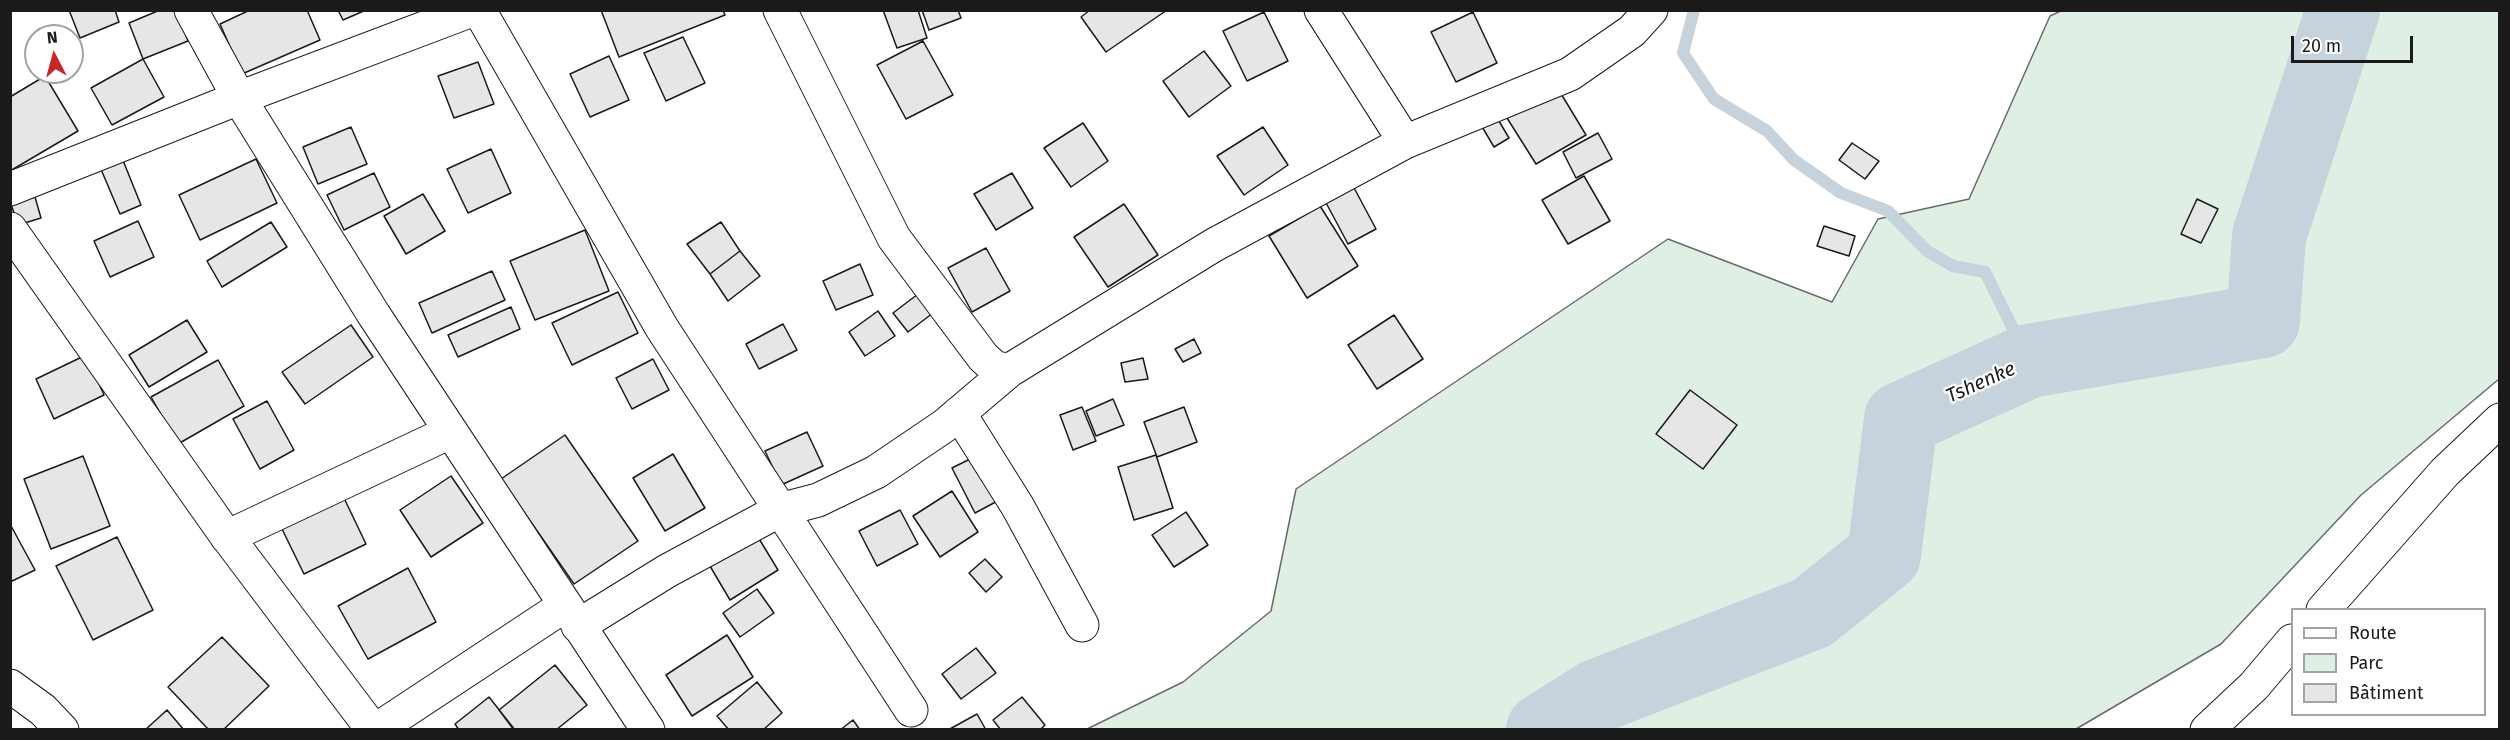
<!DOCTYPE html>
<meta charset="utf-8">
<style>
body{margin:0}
#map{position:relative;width:2510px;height:740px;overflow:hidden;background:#fff;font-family:"Fira Sans",sans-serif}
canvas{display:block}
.frame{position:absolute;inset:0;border:12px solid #1a1a1a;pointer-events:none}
.legend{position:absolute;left:2291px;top:608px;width:195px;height:108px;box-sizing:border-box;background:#fff;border:2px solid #a3a3a3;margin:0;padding:8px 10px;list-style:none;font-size:18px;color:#1a1a1a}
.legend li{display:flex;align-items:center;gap:12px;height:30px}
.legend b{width:30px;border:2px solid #a3a3a3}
.north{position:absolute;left:24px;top:24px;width:60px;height:60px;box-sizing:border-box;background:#fff;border:2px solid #a3a3a3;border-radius:50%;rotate:354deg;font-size:16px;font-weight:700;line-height:24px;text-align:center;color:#1a1a1a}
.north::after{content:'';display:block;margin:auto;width:21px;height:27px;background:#c62828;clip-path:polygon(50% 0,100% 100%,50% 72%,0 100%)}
.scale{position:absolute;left:2291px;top:36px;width:122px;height:27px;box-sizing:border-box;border:3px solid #1a1a1a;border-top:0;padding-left:8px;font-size:18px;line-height:21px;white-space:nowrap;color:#1a1a1a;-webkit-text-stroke:4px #fff;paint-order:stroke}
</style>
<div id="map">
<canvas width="2510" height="740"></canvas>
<div class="frame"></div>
<ul class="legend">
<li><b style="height:8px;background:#fff"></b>Route</li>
<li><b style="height:16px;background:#e0efe3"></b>Parc</li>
<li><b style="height:16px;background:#e6e6e6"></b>Bâtiment</li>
</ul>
<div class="north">N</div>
<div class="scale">20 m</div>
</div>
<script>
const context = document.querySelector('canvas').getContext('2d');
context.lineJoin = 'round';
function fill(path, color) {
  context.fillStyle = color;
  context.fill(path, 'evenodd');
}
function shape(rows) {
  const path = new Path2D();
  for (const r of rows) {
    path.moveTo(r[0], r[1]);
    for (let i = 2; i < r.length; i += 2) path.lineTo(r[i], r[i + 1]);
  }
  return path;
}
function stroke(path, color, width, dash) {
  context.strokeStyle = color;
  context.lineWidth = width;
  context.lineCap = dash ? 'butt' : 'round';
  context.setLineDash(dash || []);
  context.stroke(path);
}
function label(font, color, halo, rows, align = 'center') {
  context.font = font + ' "Fira Sans",sans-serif';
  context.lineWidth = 4.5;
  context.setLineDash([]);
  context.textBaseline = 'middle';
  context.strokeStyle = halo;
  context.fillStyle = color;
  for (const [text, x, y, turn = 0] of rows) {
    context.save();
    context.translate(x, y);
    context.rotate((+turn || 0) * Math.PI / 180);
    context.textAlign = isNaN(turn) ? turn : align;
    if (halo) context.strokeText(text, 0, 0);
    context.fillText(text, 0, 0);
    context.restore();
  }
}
const green = shape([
 [2063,10,2499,11,2499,379,2361,495,2221,644,2076,729,1085,730,1183,682,1271,611,1296,489,1668,239,1832,302,1878,219,1969,199,2050,16,2063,10]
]);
fill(green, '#e0efe3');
stroke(green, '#6a6a6a', 1.5);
stroke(shape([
 [1694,10,1683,53,1714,99,1767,131,1794,160,1841,193,1888,211,1927,251,1953,266,1985,272,2029,361]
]), '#c6d2dc', 12);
stroke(shape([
 [1543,730,1597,696,1812,613,1884,555,1901,419,2029,361,2263,321,2269,236,2343,10]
]), '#c6d2dc', 74);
const building = shape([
 [69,10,115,10,119,22,80,38,69,10],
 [160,10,176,10,188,41,143,59,129,23,160,10],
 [250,10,307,10,320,40,242,74,220,24,250,10],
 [338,10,366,10,343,20,338,10],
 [601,10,723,10,725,15,619,57,601,10],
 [883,10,918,10,927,38,897,48,883,10],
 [922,10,958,10,961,18,929,30,922,10],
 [1090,10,1167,10,1106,52,1081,17,1090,10],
 [1264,12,1288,61,1247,81,1223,31,1264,12],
 [1473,12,1497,63,1456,82,1431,32,1473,12],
 [683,37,705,83,666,101,644,53,683,37],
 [923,41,953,95,906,119,877,65,923,41],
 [1204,51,1231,86,1189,117,1163,81,1204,51],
 [609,56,629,100,590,117,570,74,609,56],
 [143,59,164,97,112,125,91,88,143,59],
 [478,62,494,104,454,118,438,76,478,62],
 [45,76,78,131,10,171,10,97,45,76],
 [1557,87,1586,135,1536,164,1507,118,1557,87],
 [1496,116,1509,138,1494,147,1481,125,1496,116],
 [1083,123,1108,161,1071,187,1044,148,1083,123],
 [351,127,367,164,318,184,303,147,351,127],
 [1263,127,1288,165,1244,195,1217,156,1263,127],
 [1598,133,1612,159,1576,178,1563,152,1598,133],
 [1852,143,1879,161,1865,179,1839,160,1852,143],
 [491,149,511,193,468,213,447,169,491,149],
 [122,158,141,205,120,214,100,167,122,158],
 [256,159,277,203,200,240,179,195,256,159],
 [374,173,390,207,344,230,327,195,374,173],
 [1012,173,1033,208,996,230,974,194,1012,173],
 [1584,176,1610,221,1568,244,1542,200,1584,176],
 [1352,184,1376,229,1348,244,1324,199,1352,184],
 [423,194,445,231,406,254,384,216,423,194],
 [35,197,41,218,18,225,11,204,35,197],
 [2197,199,2218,209,2201,243,2181,234,2197,199],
 [1124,204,1158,255,1108,287,1074,237,1124,204],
 [1320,206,1358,266,1307,298,1269,236,1320,206],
 [138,221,154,257,110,277,94,241,138,221],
 [271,222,287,247,222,287,207,261,271,222],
 [721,222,740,251,710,274,687,244,721,222],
 [1824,226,1855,236,1849,256,1817,246,1824,226],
 [585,230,609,291,535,320,510,261,585,230],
 [986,248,1010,291,972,312,948,268,986,248],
 [740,251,760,276,728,301,710,274,740,251],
 [860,264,873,295,836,310,823,281,860,264],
 [492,271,505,300,432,333,419,303,492,271],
 [618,292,638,333,572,365,552,323,618,292],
 [918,294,933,313,908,332,893,313,918,294],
 [511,307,520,329,458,357,448,335,511,307],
 [878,311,895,336,865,356,849,332,878,311],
 [1394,315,1423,359,1377,389,1348,345,1394,315],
 [187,320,207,352,149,387,129,355,187,320],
 [783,324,797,350,759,369,746,344,783,324],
 [351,325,373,357,305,404,282,372,351,325],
 [1194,339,1201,353,1183,362,1175,349,1194,339],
 [86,355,104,395,54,419,36,379,86,355],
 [1143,358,1148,379,1125,382,1121,363,1143,358],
 [653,359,669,390,632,409,616,378,653,359],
 [218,360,244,406,178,444,151,397,218,360],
 [1690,390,1737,425,1703,469,1656,434,1690,390],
 [1113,399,1124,425,1096,436,1086,411,1113,399],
 [267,401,294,450,260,469,233,419,267,401],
 [1082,407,1096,441,1073,450,1060,415,1082,407],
 [1184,407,1197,442,1157,457,1144,422,1184,407],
 [807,432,823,466,781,485,765,451,807,432],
 [565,435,638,541,574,584,501,479,565,435],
 [982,453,1005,497,975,513,952,468,982,453],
 [673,454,705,508,665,531,633,478,673,454],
 [1156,455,1173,508,1134,520,1118,467,1156,455],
 [83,456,110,526,51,549,24,479,83,456],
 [451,476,483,523,431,557,400,510,451,476],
 [952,491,978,532,940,557,913,516,952,491],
 [344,498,366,544,304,574,282,529,344,498],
 [900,510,918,544,877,566,859,531,900,510],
 [1186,512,1208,545,1174,567,1152,535,1186,512],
 [10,524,35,570,10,582,10,524],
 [755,532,778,570,730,600,707,561,755,532],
 [117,537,153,610,93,640,56,566,117,537],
 [985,559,1002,577,986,592,969,573,985,559],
 [408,568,436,622,368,659,338,606,408,568],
 [757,589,774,613,740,637,723,613,757,589],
 [727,635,753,677,692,716,666,675,727,635],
 [222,637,269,686,223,730,209,730,168,687,222,637],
 [976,648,996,673,961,699,942,674,976,648],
 [555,665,587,705,556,730,514,730,499,710,555,665],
 [757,682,782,713,763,730,729,730,717,716,757,682],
 [489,697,515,730,459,730,455,724,489,697],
 [1022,697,1045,725,1040,730,1001,730,993,720,1022,697],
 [167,710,184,730,145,730,167,710],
 [977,714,986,730,948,730,977,714],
 [853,720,860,730,840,730,853,720]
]);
fill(building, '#e6e6e6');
stroke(building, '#1a1a1a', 1.5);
const minor = shape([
 [191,10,239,98,374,315,648,730],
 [479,10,662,328,911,710],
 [780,10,894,238,983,357,995,368,1010,370],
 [1321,10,1405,142],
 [10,189,239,98,472,10],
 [10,229,223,531,373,730],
 [959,413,1018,507,1082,625],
 [227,537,450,432],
 [2323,610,2445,472,2500,420],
 [578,626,667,571,780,510,818,500,876,472,944,426,1010,370,1214,245,1405,142,1570,74,1632,31,1651,10],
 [10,686,43,710,62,730],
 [376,730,564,606],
 [2207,730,2254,686,2292,641]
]);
stroke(minor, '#1a1a1a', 35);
stroke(minor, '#fff', 33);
label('italic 20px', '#1a1a1a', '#fff', [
 ["Tshenke",1981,383,-24]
]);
</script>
